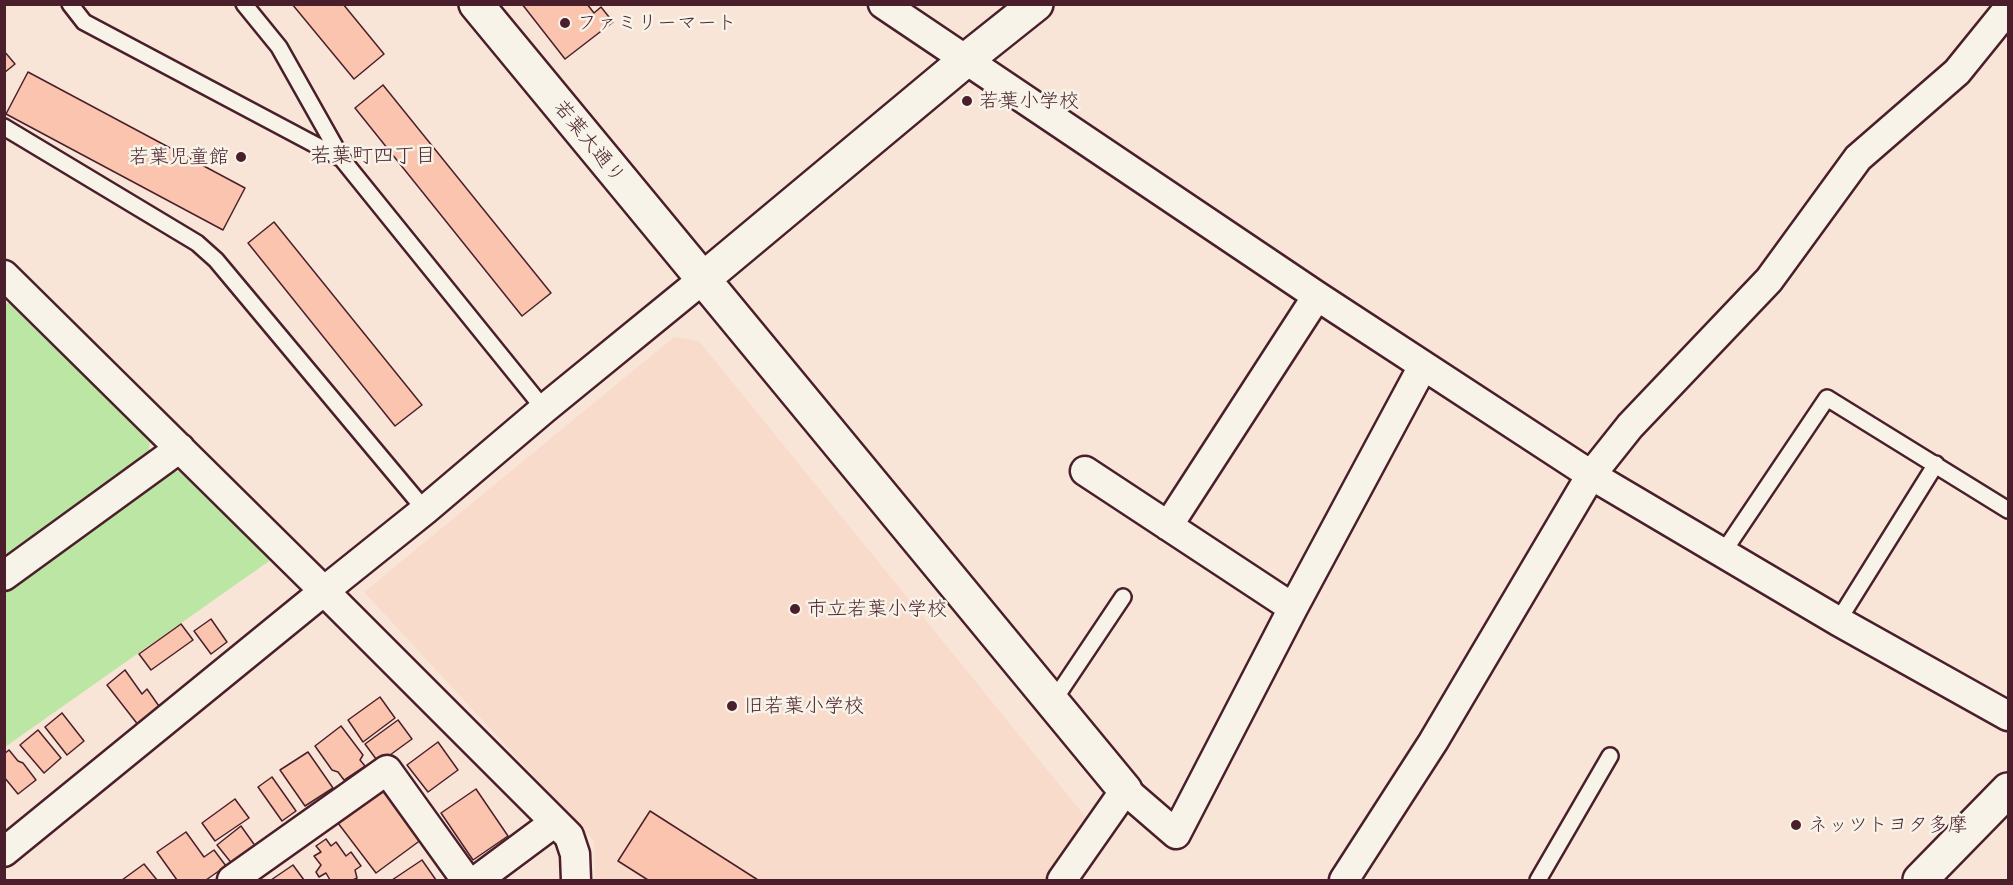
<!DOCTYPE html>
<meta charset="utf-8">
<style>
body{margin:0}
#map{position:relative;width:2013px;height:885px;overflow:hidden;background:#f8e5d7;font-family:"Comic Neue",sans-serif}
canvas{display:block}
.frame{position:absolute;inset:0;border:6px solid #4a1f2b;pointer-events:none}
</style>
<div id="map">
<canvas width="2013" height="885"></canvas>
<div class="frame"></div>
</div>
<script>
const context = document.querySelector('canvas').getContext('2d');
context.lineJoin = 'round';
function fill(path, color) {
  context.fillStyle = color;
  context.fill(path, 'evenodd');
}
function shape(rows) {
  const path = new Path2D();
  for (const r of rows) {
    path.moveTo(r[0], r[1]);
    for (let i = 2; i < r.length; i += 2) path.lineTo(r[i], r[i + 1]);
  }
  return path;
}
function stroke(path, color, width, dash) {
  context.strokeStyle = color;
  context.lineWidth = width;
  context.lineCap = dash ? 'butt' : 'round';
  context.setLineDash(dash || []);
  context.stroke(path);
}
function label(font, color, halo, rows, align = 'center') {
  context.font = font + ' "Comic Neue","Klee One",sans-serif';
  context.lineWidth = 5;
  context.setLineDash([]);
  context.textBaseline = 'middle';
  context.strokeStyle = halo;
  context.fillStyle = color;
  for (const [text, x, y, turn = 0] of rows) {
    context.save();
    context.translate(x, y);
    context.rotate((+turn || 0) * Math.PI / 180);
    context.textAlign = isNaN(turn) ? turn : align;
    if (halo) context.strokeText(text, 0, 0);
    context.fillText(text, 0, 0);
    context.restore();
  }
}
fill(shape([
 [674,337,699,341,1088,820,1047,880,595,880,594,841,364,592]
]), '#f9dbcb');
fill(shape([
 [4,303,17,304,150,438,149,452,5,557],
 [171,471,185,472,272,559,5,747,4,590]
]), '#bbe6a3');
const building = shape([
 [292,4,343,4,384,54,354,79,292,4],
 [522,4,587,4,594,13,601,7,613,22,565,59,522,4],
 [4,51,15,64,4,73,4,51],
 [28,72,245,188,223,230,6,114,28,72],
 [383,85,551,293,522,316,355,108,383,85],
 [274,222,422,405,395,426,248,243,274,222],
 [211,619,227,642,211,654,194,631,211,619],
 [181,624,193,640,151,670,139,654,181,624],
 [125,670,142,694,147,689,161,709,139,726,107,685,125,670],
 [380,697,395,718,363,742,348,720,380,697],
 [62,713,84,741,67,755,45,727,62,713],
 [398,720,412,739,379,763,365,744,398,720],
 [341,726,363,755,360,760,365,766,344,780,338,772,332,770,315,746,341,726],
 [38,730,61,758,44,773,20,745,38,730],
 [438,742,458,770,428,792,407,765,438,742],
 [9,750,18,761,23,763,36,780,18,794,4,777,4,754,9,750],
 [308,752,333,788,305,806,280,770,308,752],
 [272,777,296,811,282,821,258,787,272,777],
 [382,786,429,834,376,873,338,823,339,816,382,786],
 [476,789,508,836,473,860,441,813,476,789],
 [235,799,249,818,215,841,202,823,235,799],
 [650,811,758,880,648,880,618,861,650,811],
 [241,826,256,847,233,865,217,845,241,826],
 [186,832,204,857,214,850,226,866,206,880,177,880,157,852,186,832],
 [326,839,331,846,336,842,346,856,351,852,361,866,355,870,357,878,353,880,330,880,326,873,319,877,316,872,321,865,314,856,321,852,316,846,326,839],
 [422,860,436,880,392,880,422,860],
 [144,864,157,880,122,880,144,864],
 [293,865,304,880,271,880,293,865]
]);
fill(building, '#fbc4af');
stroke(building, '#4a1f2b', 1.5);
const service = shape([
 [70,4,84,22,342,159,544,409],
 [244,4,279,47,342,159],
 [4,127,197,243,216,260,425,510],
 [1722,554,1827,398,2008,510],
 [1838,621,1936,464],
 [1052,703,1123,597],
 [1538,880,1610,756]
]);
const minor = shape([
 [883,4,1317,296,1591,475,1838,621,2008,716],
 [4,275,324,591,4,852],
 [1085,471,1293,608],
 [1168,526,1317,296],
 [4,576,180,448],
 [232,880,387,770,466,880],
 [477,880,555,822],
 [576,880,575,854,569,836,324,591,425,510,544,409,702,280],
 [1062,880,1125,790,1176,834,1293,608,1423,366],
 [1344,880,1433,742,1591,475,1630,426,1769,280,1858,158,1957,72,2008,9]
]);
const tertiary = shape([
 [476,4,1125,790],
 [702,280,967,59,1036,4]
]);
const primary = shape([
 [1920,880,2008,790]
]);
stroke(service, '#4a1f2b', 20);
stroke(minor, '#4a1f2b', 33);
stroke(tertiary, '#4a1f2b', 38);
stroke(primary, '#4a1f2b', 38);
stroke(service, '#f7f3e8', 15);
stroke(minor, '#f7f3e8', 28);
stroke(tertiary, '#f7f3e8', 33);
stroke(primary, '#f7f3e8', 33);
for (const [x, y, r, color] of [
 [565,23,6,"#4a1f2b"],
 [967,101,6,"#4a1f2b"],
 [241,157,6,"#4a1f2b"],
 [795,609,6,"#4a1f2b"],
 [732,706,6,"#4a1f2b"],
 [1796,825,6,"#4a1f2b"]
]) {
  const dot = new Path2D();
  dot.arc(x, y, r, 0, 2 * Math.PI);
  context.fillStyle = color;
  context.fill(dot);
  stroke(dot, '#f7f3e8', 2);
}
label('20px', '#4a1f2b', '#f7f3e8', [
 ["ファミリーマート",577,23],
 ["若葉小学校",979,101],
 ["若葉児童館",229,157,"right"],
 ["市立若葉小学校",807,609],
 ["旧若葉小学校",744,706],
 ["ネッツトヨタ多摩",1808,825]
], 'left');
label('20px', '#4a1f2b', '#f7f3e8', [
 ["若葉大通り",589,142,51]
]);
label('21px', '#4a1f2b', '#f7f3e8', [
 ["若葉町四丁目",373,156]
]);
</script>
